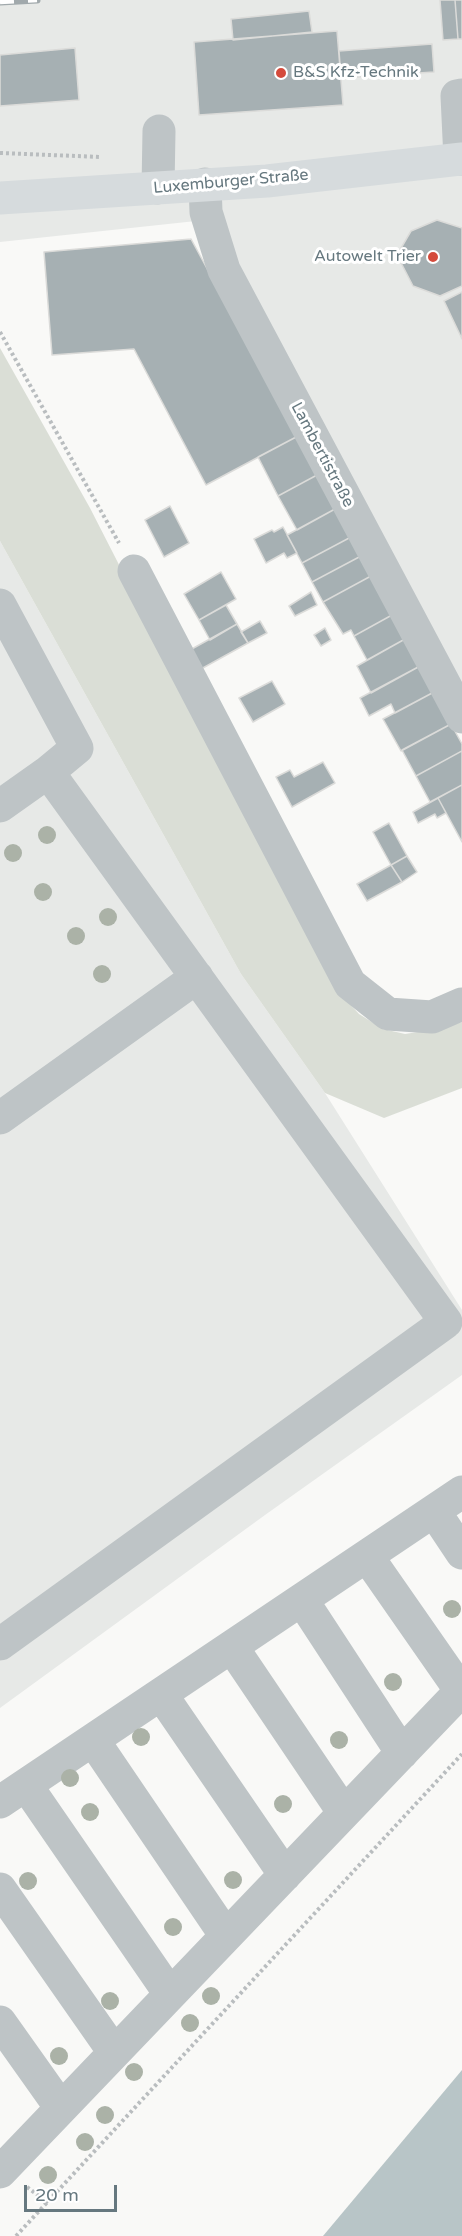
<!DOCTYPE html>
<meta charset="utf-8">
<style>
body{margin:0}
#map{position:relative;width:462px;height:2236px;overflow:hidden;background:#f9f9f7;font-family:"Varela Round",sans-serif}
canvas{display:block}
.scale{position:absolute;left:24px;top:2185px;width:93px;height:27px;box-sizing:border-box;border:3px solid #66787f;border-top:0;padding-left:8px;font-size:18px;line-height:21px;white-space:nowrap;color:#66787f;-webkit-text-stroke:4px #fff;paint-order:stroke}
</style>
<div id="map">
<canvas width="462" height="2236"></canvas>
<div class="scale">20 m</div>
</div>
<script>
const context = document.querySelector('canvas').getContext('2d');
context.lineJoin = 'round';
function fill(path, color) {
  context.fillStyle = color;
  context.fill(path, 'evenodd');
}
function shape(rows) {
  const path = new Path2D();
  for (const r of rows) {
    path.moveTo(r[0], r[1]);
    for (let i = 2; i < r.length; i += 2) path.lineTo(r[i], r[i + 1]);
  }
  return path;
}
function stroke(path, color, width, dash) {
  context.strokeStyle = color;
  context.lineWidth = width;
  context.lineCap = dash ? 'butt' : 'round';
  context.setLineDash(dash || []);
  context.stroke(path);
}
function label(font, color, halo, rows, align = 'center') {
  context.font = font + ' "Varela Round",sans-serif';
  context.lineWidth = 6;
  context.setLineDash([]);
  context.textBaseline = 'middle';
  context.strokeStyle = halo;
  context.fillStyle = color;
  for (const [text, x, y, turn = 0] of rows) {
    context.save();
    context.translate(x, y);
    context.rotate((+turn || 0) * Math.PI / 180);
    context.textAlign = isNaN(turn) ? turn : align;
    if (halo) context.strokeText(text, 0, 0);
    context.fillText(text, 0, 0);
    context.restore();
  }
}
fill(shape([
 [0,0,462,0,462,686,237,278,224,218,0,242],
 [0,541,241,974,325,1093,462,1310,462,1375,265,1515,0,1708]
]), '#e7e9e7');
fill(shape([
 [0,348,90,508,336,989,359,1014,383,1029,405,1034,438,1029,462,1022,462,1088,384,1118,325,1093,241,974,0,541]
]), '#daded6');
fill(shape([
 [462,2070,462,2236,323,2236]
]), '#b8c5c7');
const building = shape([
 [440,0,455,0,458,39,443,40,440,0],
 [455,0,462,0,462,39,458,39,455,0],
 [309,11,312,32,233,40,231,19,309,11],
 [337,31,343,105,199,115,194,42,337,31],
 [432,44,434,72,341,78,339,51,432,44],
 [75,48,79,100,0,106,0,55,75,48],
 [437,220,462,228,462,286,440,296,413,286,397,255,411,231,437,220],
 [191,239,298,436,206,485,134,349,52,355,44,252,191,239],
 [462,292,462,339,444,301,462,292],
 [298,436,317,475,278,496,258,457,298,436],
 [317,475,335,509,297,530,278,496,317,475],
 [170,506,189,543,164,557,145,520,170,506],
 [335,509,351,537,302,563,287,535,335,509],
 [283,527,297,553,287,558,284,553,266,563,254,539,272,530,274,532,283,527],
 [351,537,361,556,312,582,302,563,351,537],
 [361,556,371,576,323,602,312,582,361,556],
 [221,572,236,599,199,620,184,594,221,572],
 [371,576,392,615,354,636,351,630,343,634,323,602,371,576],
 [311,592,317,605,295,616,289,606,311,592],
 [226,605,237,624,210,640,199,620,226,605],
 [392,615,405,639,367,660,354,636,392,615],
 [260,621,267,633,248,643,241,632,260,621],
 [237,624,248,643,201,669,190,650,237,624],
 [325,628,331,640,321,646,314,635,325,628],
 [405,639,420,666,371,693,357,666,405,639],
 [420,666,434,692,395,713,391,704,369,716,360,698,420,666],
 [272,681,285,704,253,722,239,698,272,681],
 [434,692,451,724,401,751,383,719,434,692],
 [451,724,462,744,462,751,416,776,402,750,451,724],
 [462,751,462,785,430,802,416,776,462,751],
 [323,762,335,783,292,807,276,777,290,770,294,777,323,762],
 [462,785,462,842,438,798,462,785],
 [438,798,446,813,437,818,435,814,418,823,413,812,438,798],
 [389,823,407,856,391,865,373,832,389,823],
 [407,856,417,872,402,882,391,865,407,856],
 [391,865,402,882,367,901,357,884,391,865]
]);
fill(building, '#a6b0b3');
stroke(building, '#dbdbd9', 1.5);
stroke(shape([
 [0,153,101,157],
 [0,332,119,543],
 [27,2187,48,2203],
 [16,2236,462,1754]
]), '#b9bdbf', 4, [3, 3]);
stroke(shape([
 [460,159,457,96,462,95],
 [205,184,206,212,224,270,462,717],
 [158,188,159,131],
 [134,571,350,984,388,1014,432,1017,462,1004],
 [0,605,77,748,48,772,446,1322,0,1644],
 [0,806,48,772],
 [0,1118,197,977],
 [434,1511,462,1553],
 [367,1556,461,1691],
 [302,1600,402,1753],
 [232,1647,344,1813],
 [161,1694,285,1875],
 [93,1740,226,1936],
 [26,1785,170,1994],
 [0,1802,462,1492],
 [0,1889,114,2052],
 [0,2022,61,2108],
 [0,2172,462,1690]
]), '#bec4c6', 33);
stroke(shape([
 [0,198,267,181,462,159]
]), '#d6dbdd', 33);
const rail = shape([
 [0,2,37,0]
]);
stroke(rail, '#a1a9ac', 7);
stroke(rail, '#fff', 4.5, [14]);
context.fillStyle = '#abb2a7';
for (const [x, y] of [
 [47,835],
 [13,853],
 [43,892],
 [108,917],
 [76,936],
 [102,974],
 [452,1609],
 [393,1682],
 [141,1737],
 [339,1740],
 [70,1778],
 [283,1804],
 [90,1812],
 [233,1880],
 [28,1881],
 [173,1927],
 [211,1996],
 [110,2001],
 [190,2023],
 [59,2056],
 [134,2072],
 [105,2115],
 [85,2142],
 [48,2175]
]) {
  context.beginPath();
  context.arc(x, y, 9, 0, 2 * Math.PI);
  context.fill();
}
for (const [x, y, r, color] of [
 [281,73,6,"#d44b3c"],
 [433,257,6,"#d44b3c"]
]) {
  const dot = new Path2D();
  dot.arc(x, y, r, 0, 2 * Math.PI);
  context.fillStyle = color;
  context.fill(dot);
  stroke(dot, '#fff', 2);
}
label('16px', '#66787f', '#fff', [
 ["B&S Kfz-Technik",293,73],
 ["Autowelt Trier",421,257,"right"]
], 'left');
label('16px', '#66787f', '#fff', [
 ["Luxemburger Straße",231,182,-5],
 ["Lambertistraße",322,455,62]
]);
</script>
